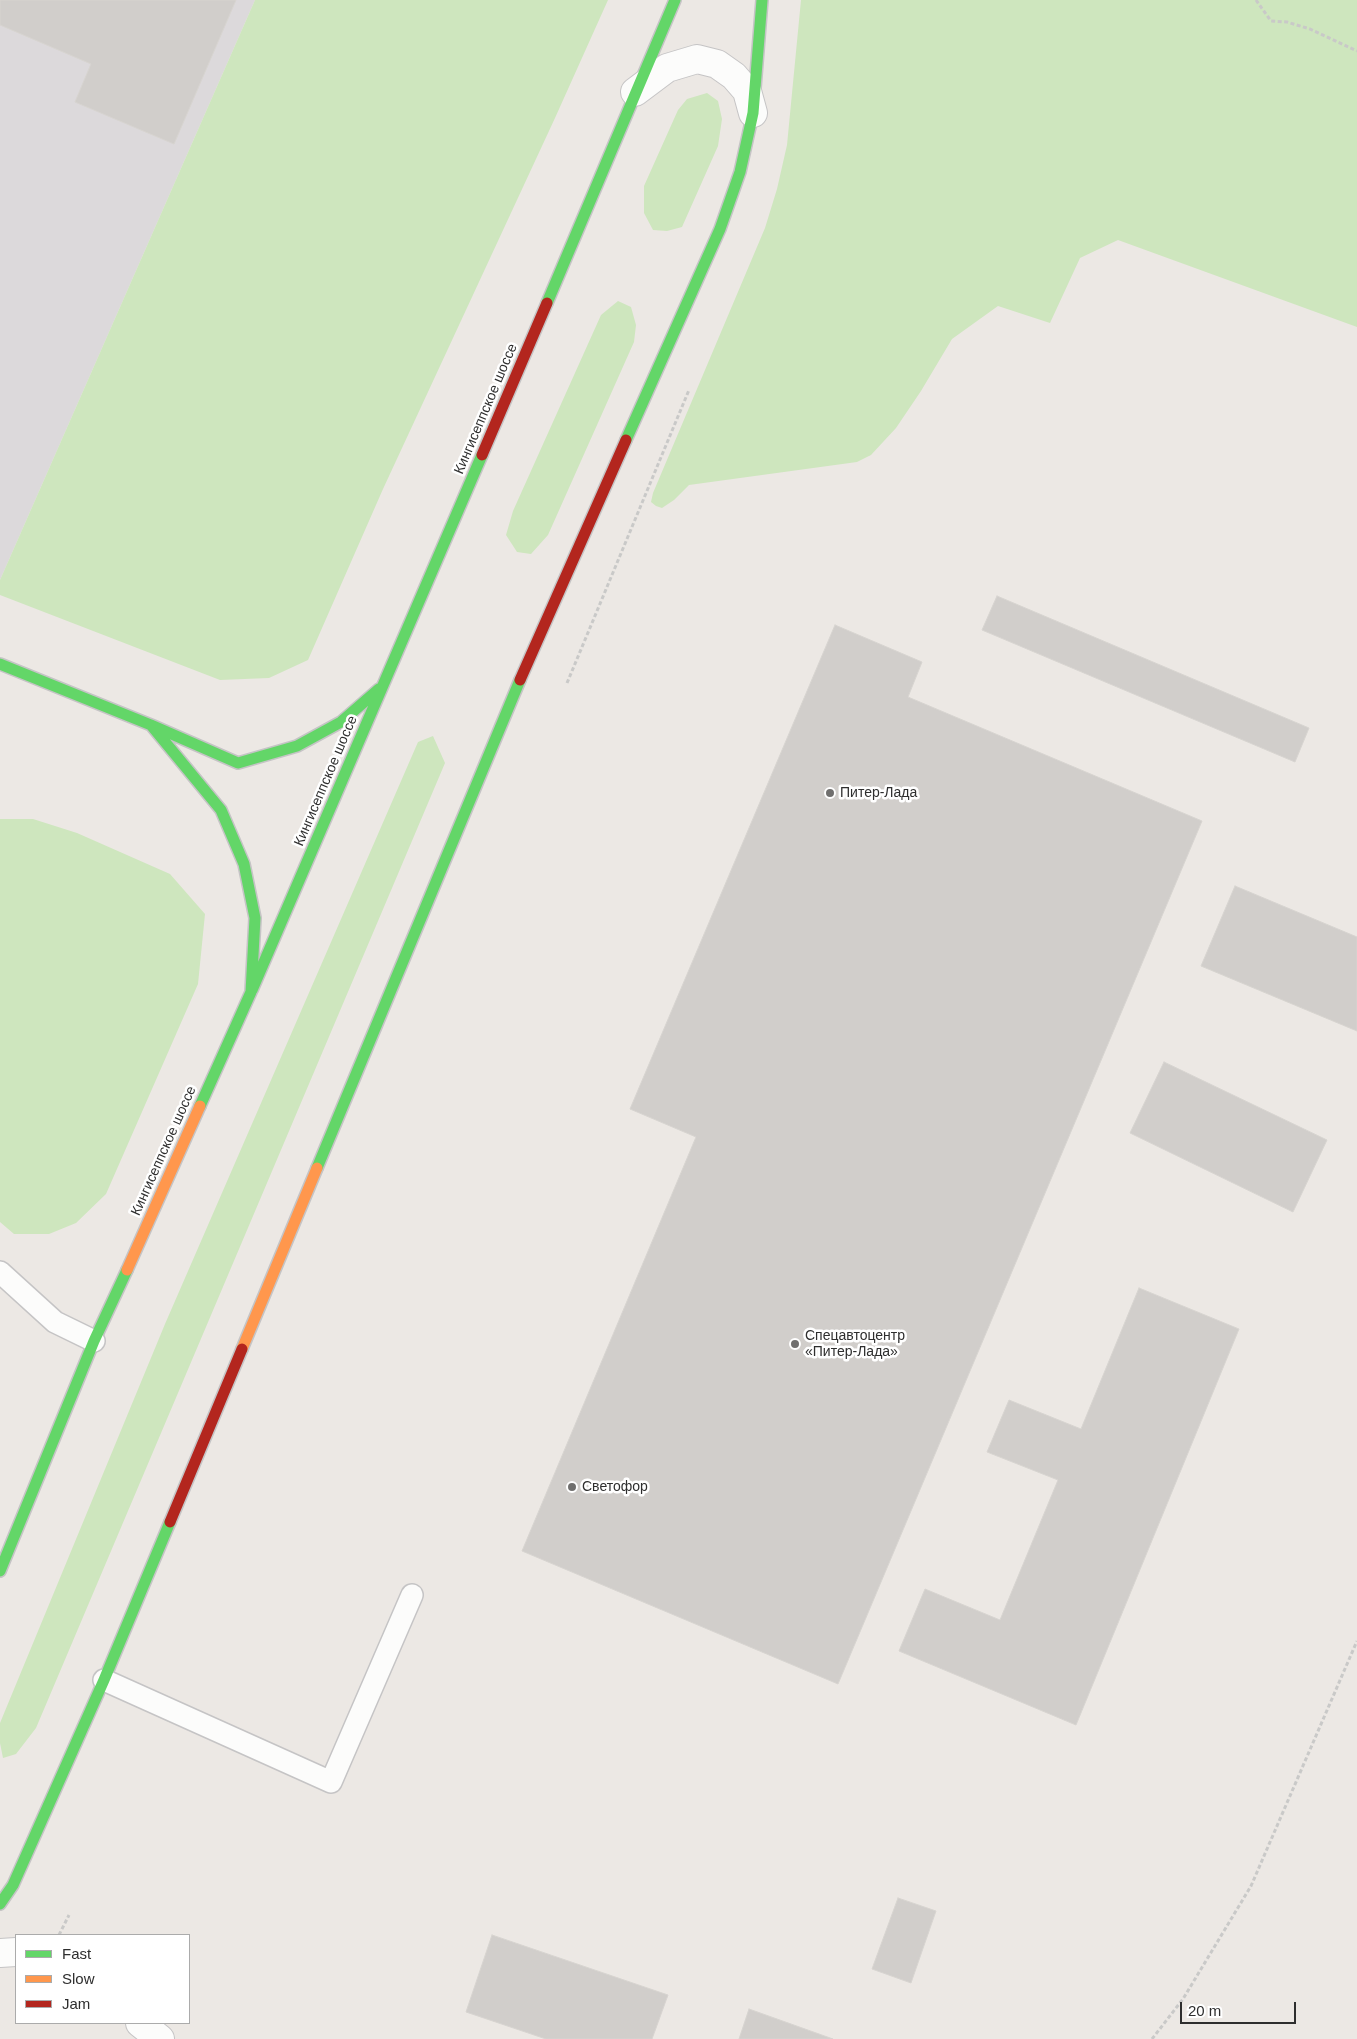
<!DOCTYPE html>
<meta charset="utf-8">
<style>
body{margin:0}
#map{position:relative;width:1357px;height:2039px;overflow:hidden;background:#ece8e4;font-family:Helvetica,sans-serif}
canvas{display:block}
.legend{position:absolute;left:15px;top:1934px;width:175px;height:90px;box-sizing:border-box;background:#fff;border:1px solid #ababab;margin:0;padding:6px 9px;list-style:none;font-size:15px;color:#2e2e2e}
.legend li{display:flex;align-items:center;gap:10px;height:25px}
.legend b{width:25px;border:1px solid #ababab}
.scale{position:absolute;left:1180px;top:2002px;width:116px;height:22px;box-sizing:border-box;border:2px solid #2e2e2e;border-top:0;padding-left:6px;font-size:15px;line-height:18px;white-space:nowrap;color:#2e2e2e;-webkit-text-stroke:4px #fff;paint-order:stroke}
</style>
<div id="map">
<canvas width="1357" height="2039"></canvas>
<ul class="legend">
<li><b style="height:6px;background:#63d668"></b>Fast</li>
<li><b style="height:6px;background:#ff974d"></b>Slow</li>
<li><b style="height:6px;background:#b3261e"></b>Jam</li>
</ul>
<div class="scale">20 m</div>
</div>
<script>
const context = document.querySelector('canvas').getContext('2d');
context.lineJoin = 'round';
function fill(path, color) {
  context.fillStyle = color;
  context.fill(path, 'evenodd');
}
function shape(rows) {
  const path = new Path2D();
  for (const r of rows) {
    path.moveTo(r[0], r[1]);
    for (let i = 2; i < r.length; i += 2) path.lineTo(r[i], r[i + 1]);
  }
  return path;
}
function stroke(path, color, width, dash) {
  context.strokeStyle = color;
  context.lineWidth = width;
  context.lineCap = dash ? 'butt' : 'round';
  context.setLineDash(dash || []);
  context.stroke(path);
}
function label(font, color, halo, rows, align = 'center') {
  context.font = font + ' Helvetica,sans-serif';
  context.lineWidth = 5;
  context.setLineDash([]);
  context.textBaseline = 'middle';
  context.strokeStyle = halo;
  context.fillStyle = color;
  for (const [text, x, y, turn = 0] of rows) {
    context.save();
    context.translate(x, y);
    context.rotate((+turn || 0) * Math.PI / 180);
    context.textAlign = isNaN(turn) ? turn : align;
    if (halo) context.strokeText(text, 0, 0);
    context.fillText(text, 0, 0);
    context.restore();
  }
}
fill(shape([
 [0,0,255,0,0,580]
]), '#dcd9db');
fill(shape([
 [255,0,608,0,555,118,383,489,308,660,269,678,220,680,0,595,0,580],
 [801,0,1357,0,1357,327,1118,240,1080,258,1050,323,998,306,952,339,921,391,896,428,871,455,857,462,689,485,674,500,662,508,656,506,651,502,653,493,765,228,777,189,787,145],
 [707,93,718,101,722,119,718,146,682,227,667,231,653,230,644,213,644,186,678,110,687,99],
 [618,301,631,307,636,325,634,342,548,535,531,554,517,552,506,535,513,511,601,315],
 [433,736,445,763,36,1728,16,1754,3,1758,0,1743,0,1723,165,1324,418,742],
 [0,819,33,819,77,833,170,874,205,914,198,984,106,1194,76,1223,49,1234,14,1234,0,1222]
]), '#cee6be');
const building = shape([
 [0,0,236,0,174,144,75,102,91,64,0,25,0,0],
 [997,596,1309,728,1295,762,982,630,997,596],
 [835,625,922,662,908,697,1202,821,838,1684,522,1551,696,1137,630,1109,835,625],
 [1235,886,1357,937,1357,1031,1201,966,1235,886],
 [1164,1062,1327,1140,1293,1212,1130,1133,1164,1062],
 [1139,1288,1239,1329,1076,1725,899,1651,925,1589,1000,1620,1058,1480,987,1452,1009,1400,1081,1429,1139,1288],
 [898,1898,936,1911,911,1983,872,1969,898,1898],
 [492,1935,668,1995,652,2039,546,2039,466,2012,492,1935],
 [749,2009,833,2039,739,2039,749,2009]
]);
fill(building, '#d1cecb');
stroke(building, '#d7d4d0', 1);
const lane = shape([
 [0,1272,55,1322,94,1341],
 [104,1680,331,1782,412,1595]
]);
const street = shape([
 [635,92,667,68,697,59,717,64,734,76,747,91,753,113],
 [0,1953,16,1952],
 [140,2023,160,2039]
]);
const fast = shape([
 [547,303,675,0],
 [626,440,720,229,740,172,753,113,762,0],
 [0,664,151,725,221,810,244,864,255,918,251,992,200,1106],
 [151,725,238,763,297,746,341,722,379,689],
 [252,990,482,455],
 [317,1168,520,680],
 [0,1571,94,1341,127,1270],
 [0,1904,13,1885,104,1680,170,1522]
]);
const slow = shape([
 [127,1270,200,1106],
 [242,1349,317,1168]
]);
const jam = shape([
 [482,455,547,303],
 [520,680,626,440],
 [170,1522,242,1349]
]);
stroke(lane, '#c5c4c5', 24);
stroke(street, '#c5c4c5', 30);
stroke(fast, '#c5c4c5', 14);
stroke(slow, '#c5c4c5', 14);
stroke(jam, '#c5c4c5', 14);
stroke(shape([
 [1256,0,1271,21,1287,22,1310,29,1357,51],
 [567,683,689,390],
 [59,1935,69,1915],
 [1152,2039,1183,1999,1251,1886,1357,1641]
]), '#c9c9c8', 3, [4, 2.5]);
stroke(lane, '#fcfcfb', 21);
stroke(street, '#fcfcfb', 28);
stroke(fast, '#63d668', 11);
stroke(slow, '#ff974d', 11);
stroke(jam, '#b3261e', 11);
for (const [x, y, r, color] of [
 [830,793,5,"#706f6e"],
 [795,1344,5,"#706f6e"],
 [572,1487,5,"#706f6e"]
]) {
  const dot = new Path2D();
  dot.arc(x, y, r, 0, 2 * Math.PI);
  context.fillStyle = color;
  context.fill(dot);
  stroke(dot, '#fff', 2);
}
label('14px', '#2e2e2e', '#fff', [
 ["Кингисеппское шоссе",486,409,-67],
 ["Кингисеппское шоссе",326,781,-67],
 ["Кингисеппское шоссе",164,1151,-66]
]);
label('14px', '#2e2e2e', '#fff', [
 ["Питер-Лада",840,793],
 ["Спецавтоцентр",805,1336],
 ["«Питер-Лада»",805,1352],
 ["Светофор",582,1487]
], 'left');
</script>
